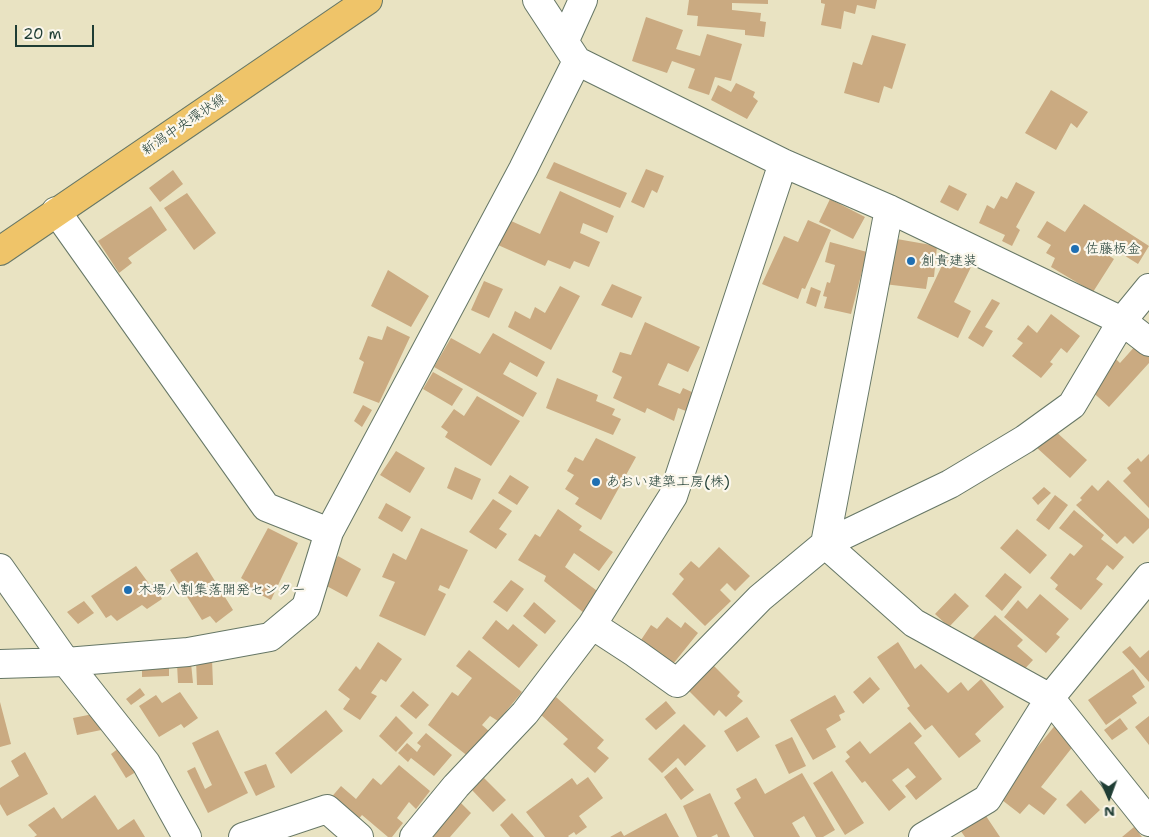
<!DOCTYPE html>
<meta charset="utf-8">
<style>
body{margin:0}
#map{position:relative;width:1149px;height:837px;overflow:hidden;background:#e9e3c2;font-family:"Shantell Sans",sans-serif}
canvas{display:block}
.north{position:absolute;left:1084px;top:772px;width:50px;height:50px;-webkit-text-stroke:4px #fbf7ec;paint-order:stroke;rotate:178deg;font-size:14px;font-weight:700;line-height:20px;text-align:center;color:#1f3d34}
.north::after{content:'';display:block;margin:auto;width:18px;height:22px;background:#1f3d34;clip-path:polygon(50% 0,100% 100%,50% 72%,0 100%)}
.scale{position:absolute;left:15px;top:25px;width:79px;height:22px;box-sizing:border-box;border:2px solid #1f3d34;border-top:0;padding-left:6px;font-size:15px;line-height:18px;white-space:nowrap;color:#1f3d34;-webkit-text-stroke:4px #fbf7ec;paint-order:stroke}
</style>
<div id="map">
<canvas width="1149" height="837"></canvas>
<div class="north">N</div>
<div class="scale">20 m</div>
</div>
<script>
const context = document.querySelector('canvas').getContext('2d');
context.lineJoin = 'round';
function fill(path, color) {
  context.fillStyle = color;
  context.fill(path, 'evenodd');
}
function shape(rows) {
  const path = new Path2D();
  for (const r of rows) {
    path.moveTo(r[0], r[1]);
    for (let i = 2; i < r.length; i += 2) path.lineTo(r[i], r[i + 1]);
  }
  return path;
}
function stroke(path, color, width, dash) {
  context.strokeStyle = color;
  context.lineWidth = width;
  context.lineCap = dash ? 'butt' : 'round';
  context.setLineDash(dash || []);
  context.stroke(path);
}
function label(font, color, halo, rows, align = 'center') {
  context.font = font + ' "Shantell Sans","Klee One",sans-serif';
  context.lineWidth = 4.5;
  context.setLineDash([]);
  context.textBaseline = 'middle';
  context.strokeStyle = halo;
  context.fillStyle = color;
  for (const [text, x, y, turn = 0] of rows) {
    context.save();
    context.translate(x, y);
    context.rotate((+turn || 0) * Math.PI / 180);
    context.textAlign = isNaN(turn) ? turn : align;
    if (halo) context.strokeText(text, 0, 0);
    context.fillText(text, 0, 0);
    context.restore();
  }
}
fill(shape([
 [689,0,768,0,768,4,732,3,732,10,761,13,760,21,766,22,764,37,745,35,745,30,697,26,698,16,687,15],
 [821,0,877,0,875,9,857,5,855,14,844,11,841,29,821,25,825,4,821,3],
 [646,17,683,30,676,49,700,56,707,34,742,44,731,81,715,77,709,95,688,88,695,69,672,61,667,73,632,61],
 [872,35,906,44,892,89,884,86,879,103,844,93,853,62,862,65],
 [736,83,755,92,753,97,758,101,747,119,711,100,718,85,731,92],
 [1051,90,1088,112,1077,128,1071,123,1056,150,1025,133],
 [554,162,627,193,620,208,546,178],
 [646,169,664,176,657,193,652,190,644,208,631,202],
 [173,170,183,184,160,202,149,188],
 [1016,182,1035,192,1016,227,1020,230,1012,246,1002,241,1005,235,979,223,987,205,994,209,1001,196,1007,199],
 [949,185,967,194,958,211,940,202],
 [560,191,614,216,607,233,583,223,580,233,600,242,589,267,574,261,570,269,548,260,545,266,498,245,509,220,540,234],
 [187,193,216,233,194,250,164,208],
 [830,199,865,217,853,239,819,222],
 [1084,204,1149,246,1138,264,1106,244,1102,251,1114,259,1093,292,1051,267,1055,258,1046,253,1051,245,1037,237,1047,221,1065,232],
 [151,206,167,230,128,258,132,263,119,273,98,241],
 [808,220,831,230,805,289,802,288,798,299,762,284,784,236,798,242],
 [891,238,937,246,934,277,928,277,926,289,884,284],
 [830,242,867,252,851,314,824,308,827,297,823,296,827,282,830,283,835,265,825,262],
 [947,255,971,267,954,302,971,311,958,338,917,318],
 [388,270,429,296,411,327,371,306],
 [484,281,503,289,489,318,471,310],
 [612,284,642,297,632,318,601,305],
 [560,286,580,296,551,350,508,327,515,311,530,319,535,307,545,313],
 [811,287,821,291,816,307,806,303],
 [992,299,1000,303,985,327,993,331,983,347,968,338],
 [1051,314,1080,336,1067,353,1061,348,1050,362,1053,364,1041,378,1012,356,1023,343,1017,339,1028,325,1037,333],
 [645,322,700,347,688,372,668,363,658,385,680,394,683,388,694,393,686,411,678,408,674,421,647,408,645,413,613,398,622,377,612,372,620,352,631,355],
 [387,326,410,337,379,403,353,393,364,362,359,359,368,336,382,340],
 [493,333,545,362,537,377,510,362,503,374,537,393,523,417,434,367,451,338,480,354],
 [1137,344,1149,354,1149,363,1109,407,1086,386,1114,357,1120,363],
 [433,372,463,389,452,406,423,389],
 [557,378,598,395,596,401,615,409,612,415,621,419,613,435,546,408],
 [477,396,520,421,491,466,445,437,448,432,441,427,454,409,464,416],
 [363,405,372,410,362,427,354,421],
 [1053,429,1087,460,1070,478,1036,447],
 [596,438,636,457,601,520,575,504,579,498,565,489,574,475,567,471,575,457,583,461],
 [396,451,425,468,410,493,380,475],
 [1149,454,1149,508,1123,481,1131,473,1127,468,1138,458,1141,462],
 [455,467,481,479,472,500,447,488],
 [510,475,529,487,517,505,498,493],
 [1108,480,1149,519,1149,528,1133,544,1125,536,1117,544,1076,505,1082,500,1080,498,1092,485,1098,491],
 [1044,487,1051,493,1038,505,1032,498],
 [1055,495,1068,505,1049,530,1036,520],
 [493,499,512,511,499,529,507,534,496,549,469,532],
 [386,503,411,517,402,532,378,518],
 [558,509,582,526,579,530,613,552,599,571,574,553,565,567,600,593,584,613,544,581,546,576,518,560,535,534,540,537],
 [1074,510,1104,535,1101,539,1124,557,1113,570,1107,565,1096,579,1103,584,1081,610,1055,589,1058,585,1050,578,1070,553,1074,556,1083,546,1059,528],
 [268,528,298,543,271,600,244,586,247,582,241,578],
 [421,528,468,550,449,589,440,585,438,590,446,594,425,636,379,616,395,582,382,577,393,553,406,560],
 [1017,529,1047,555,1030,574,1000,548],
 [719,547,750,576,735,591,727,583,720,590,731,601,705,626,672,594,684,579,679,574,691,561,699,568],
 [197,552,233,610,216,623,210,616,202,620,170,570],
 [338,556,361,569,347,597,323,584],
 [136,566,150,585,154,583,162,599,147,609,142,605,117,621,111,615,106,618,91,596],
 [1005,573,1022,587,1002,611,985,596],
 [511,580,524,589,507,612,493,602],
 [955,593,969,606,949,627,935,614],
 [1040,594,1069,619,1056,634,1060,637,1046,653,1004,617,1018,600,1027,609],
 [84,601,94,613,78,624,67,612],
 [534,602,556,621,545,634,523,616],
 [995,615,1023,640,1017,646,1033,660,1020,674,997,662,972,639],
 [667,617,681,628,685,622,698,633,673,664,641,640,651,625,657,629],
 [496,620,508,630,513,624,538,645,519,668,482,638],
 [378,642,402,659,386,682,381,679,371,693,377,696,360,720,343,709,350,699,338,690,356,666,360,670],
 [898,642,915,669,921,664,948,693,961,682,968,691,981,679,1004,707,975,734,981,741,959,758,932,725,925,730,907,708,910,706,877,657],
 [1130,646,1140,658,1149,650,1149,682,1122,652],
 [469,650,522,692,498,721,490,716,482,725,490,732,469,757,428,725,452,692,458,696,472,678,456,666],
 [169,659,169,676,142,677,142,661],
 [212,659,213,685,197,685,196,660],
 [191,663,193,683,178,683,177,664],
 [711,663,740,692,737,696,743,701,726,717,719,710,714,716,686,688],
 [1133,669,1145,687,1132,696,1137,703,1106,725,1088,700],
 [870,677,880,689,863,704,853,692],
 [140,688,145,695,131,705,126,699],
 [413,691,429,705,416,719,400,706],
 [180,692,198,718,184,728,181,724,159,737,139,706,156,695,162,703],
 [835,695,845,712,839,715,841,720,826,729,836,747,813,760,790,720],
 [556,697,604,740,597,748,609,758,595,773,563,744,568,739,540,714],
 [666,701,676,713,656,730,645,719],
 [0,702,11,744,0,747],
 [326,710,343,731,291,774,275,753],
 [103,712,106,729,77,735,73,718],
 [396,716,413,733,396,752,379,736],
 [1149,716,1149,745,1135,727],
 [747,717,760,737,737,752,724,731],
 [1120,718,1128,729,1112,740,1104,730],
 [910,722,922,736,914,743,942,779,916,800,905,786,916,777,908,768,892,780,906,797,889,811,865,781,862,783,845,761,850,757,846,752,860,741,870,754],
 [1057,723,1078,740,1041,787,1057,799,1044,815,1029,804,1020,814,993,793,1018,771],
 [684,724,706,746,685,766,678,758,662,773,648,759],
 [218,730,248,793,208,813,187,771,195,767,205,789,212,785,192,743],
 [426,733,452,755,434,776,411,758,408,762,398,753,407,743,417,752,421,746,417,743],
 [792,737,806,766,789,774,775,745],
 [127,742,144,767,126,778,111,754],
 [25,752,48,794,7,816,0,804,0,788,19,776,11,761],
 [266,764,275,787,256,796,244,772],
 [399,765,430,791,416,809,409,802,397,818,403,823,392,837,388,837,362,815,356,822,329,800,341,786,356,799,373,778,381,785],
 [676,767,694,790,681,800,664,777],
 [832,771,864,823,845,835,813,783],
 [802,773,835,830,823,837,816,837,804,816,792,823,800,837,754,837,734,803,741,798,736,789,756,778,765,794],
 [588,777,603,798,579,816,587,827,576,835,574,832,568,836,569,837,545,837,526,812,572,778,577,785],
 [484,778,506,800,493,812,472,790],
 [1081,790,1100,810,1085,824,1066,805],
 [710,793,730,837,718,837,717,834,711,837,697,837,683,806],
 [95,795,118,830,134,819,145,837,34,837,37,835,28,825,54,807,62,819],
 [461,803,471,813,450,837,431,837],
 [980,807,1000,837,965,837,956,824],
 [512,813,534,837,510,837,500,825],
 [666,813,679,837,610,837,621,831,624,836],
 [1134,827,1142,837,1122,837]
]), '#caaa81');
const minor = shape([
 [537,0,577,61,783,163,889,209,1122,321,1149,342],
 [565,40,583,0],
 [56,211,266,507,329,532],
 [825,544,914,623,1050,698,1149,822],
 [825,544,889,209],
 [0,568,66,662,146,763,187,837],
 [592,625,673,496,783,163],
 [0,664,66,662,188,652,270,637,306,607,329,532,523,169,577,61],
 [243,837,327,809,359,837],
 [414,837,456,786,525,713,592,625,635,653,677,683,760,598,825,544,950,484,1025,439,1072,405,1122,321,1149,288],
 [923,837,987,799,1050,698,1149,577]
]);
const major = shape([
 [0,251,368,0]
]);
stroke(minor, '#676', 30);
stroke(major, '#676', 30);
stroke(minor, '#fff', 28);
stroke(major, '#efc469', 28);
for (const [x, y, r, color] of [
 [1075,249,5,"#1f6fb2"],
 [911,261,5,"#1f6fb2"],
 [596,482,5,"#1f6fb2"],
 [128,590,5,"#1f6fb2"]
]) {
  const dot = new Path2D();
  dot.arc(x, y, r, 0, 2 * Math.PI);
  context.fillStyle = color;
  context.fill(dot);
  stroke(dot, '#fbf7ec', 2);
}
label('14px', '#1f3d34', '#fbf7ec', [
 ["新潟中央環状線",184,125,-34]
]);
label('14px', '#1f3d34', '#fbf7ec', [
 ["佐藤板金",1085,249],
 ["創貴建装",921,261],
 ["あおい建築工房(株)",606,482],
 ["木場八割集落開発センター",138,590]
], 'left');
</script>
